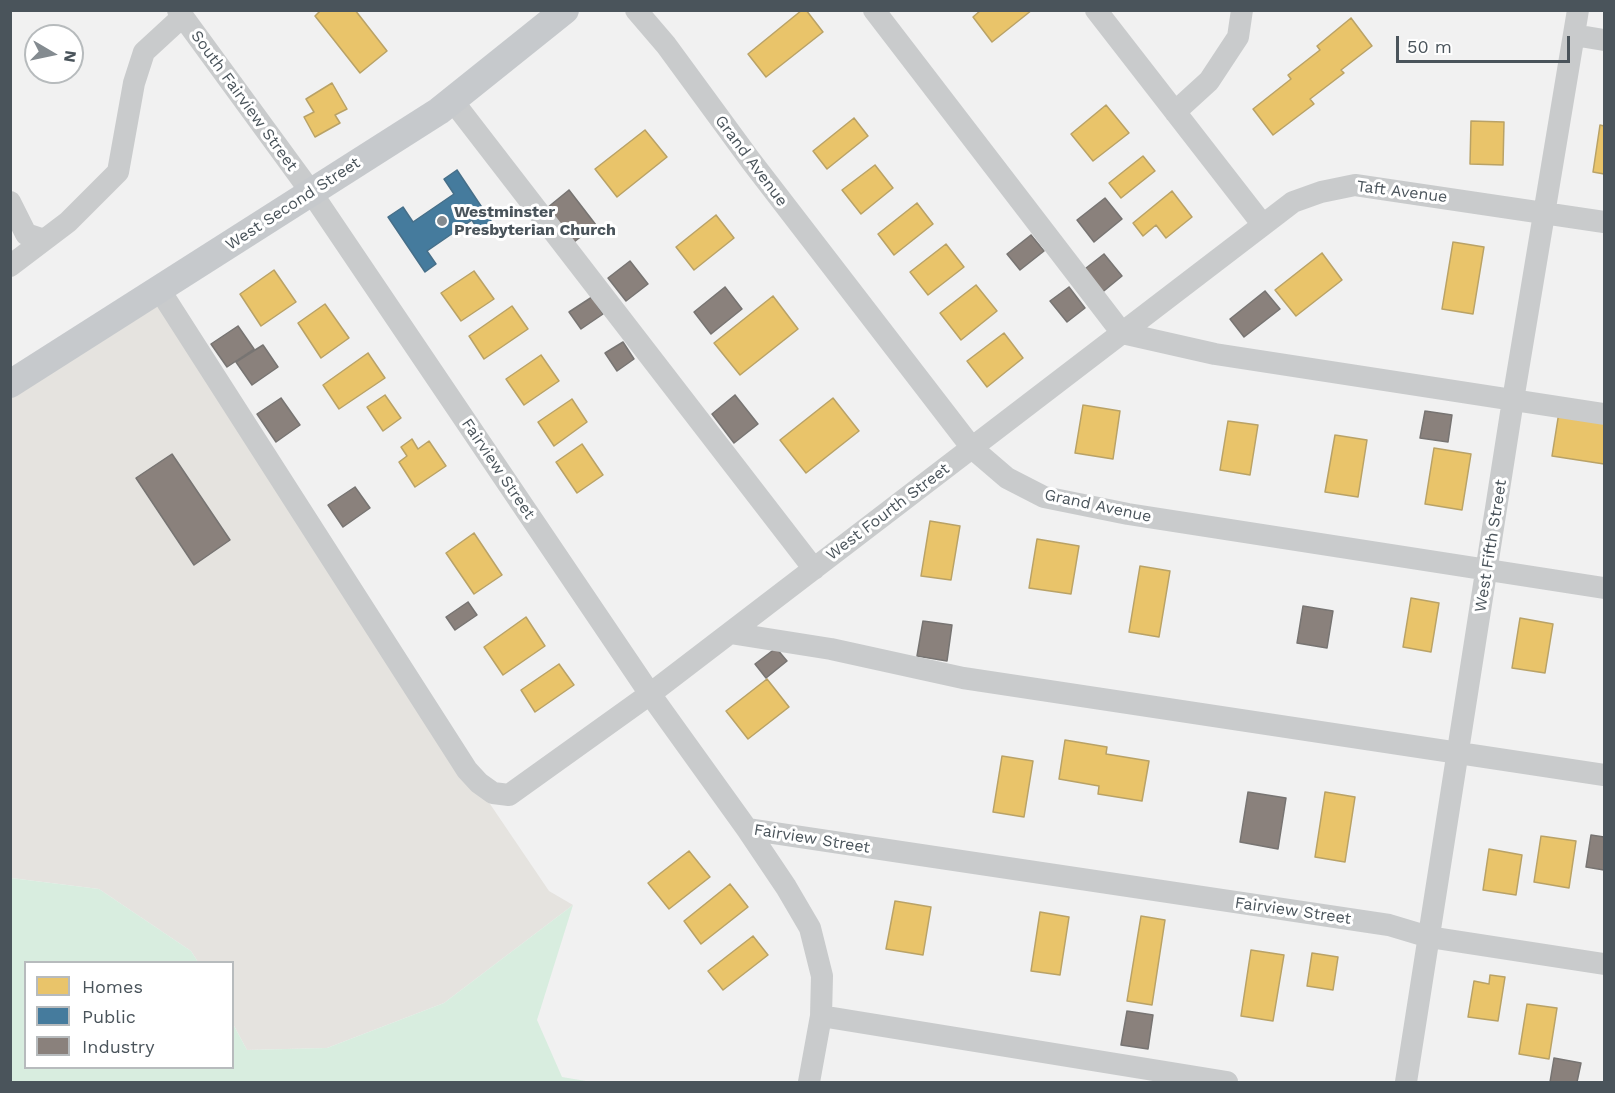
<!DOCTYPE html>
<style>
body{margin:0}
#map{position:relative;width:1615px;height:1093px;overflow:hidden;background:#f1f1f1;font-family:"Work Sans",sans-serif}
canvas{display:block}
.frame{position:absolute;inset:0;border:12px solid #4a545b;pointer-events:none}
.legend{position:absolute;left:24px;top:961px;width:210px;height:108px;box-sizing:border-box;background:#fff;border:2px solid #b7bbbd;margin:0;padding:8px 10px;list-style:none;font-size:18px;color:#4a545b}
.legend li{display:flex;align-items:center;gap:12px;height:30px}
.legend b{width:30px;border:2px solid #b7bbbd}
.north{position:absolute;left:24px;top:24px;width:60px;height:60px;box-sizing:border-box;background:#fff;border:2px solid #b7bbbd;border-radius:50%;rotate:99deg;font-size:16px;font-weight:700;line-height:24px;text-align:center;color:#4a545b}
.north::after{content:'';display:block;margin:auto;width:21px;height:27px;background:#848b90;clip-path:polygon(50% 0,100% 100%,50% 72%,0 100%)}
.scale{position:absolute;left:1396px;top:36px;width:174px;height:27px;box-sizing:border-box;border:3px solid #4a545b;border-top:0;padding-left:8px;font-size:18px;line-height:21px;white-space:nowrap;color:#4a545b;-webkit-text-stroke:4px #fff;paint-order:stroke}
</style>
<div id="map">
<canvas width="1615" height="1093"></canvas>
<div class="frame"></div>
<ul class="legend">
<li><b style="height:16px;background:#e9c46a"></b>Homes</li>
<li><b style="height:16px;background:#457b9d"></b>Public</li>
<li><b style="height:16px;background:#8a817c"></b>Industry</li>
</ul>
<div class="north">N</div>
<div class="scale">50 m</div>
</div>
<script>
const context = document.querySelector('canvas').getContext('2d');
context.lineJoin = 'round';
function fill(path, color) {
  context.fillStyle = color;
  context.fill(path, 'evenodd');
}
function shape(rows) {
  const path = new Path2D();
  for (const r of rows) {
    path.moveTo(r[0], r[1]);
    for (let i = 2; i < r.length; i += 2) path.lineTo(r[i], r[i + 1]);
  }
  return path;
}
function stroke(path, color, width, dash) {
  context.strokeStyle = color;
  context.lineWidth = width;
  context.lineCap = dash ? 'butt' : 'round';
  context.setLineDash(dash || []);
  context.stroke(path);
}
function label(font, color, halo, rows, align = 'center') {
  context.font = font + ' "Work Sans",sans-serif';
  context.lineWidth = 6;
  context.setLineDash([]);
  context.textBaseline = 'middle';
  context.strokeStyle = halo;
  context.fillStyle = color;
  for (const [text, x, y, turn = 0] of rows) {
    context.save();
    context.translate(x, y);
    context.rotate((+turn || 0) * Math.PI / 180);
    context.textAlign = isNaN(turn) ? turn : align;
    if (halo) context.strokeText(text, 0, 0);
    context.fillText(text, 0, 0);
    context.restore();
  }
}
fill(shape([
 [159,289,467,770,549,891,573,905,444,1003,327,1048,247,1050,233,1024,232,962,198,962,191,951,99,889,11,878,11,384]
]), '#e5e3df');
fill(shape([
 [11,878,99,889,191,951,198,962,26,962,26,1068,232,1068,233,1024,247,1050,327,1048,444,1003,573,905,537,1020,562,1077,592,1082,11,1082]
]), '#d8eddf');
const homes = shape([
 [321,10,355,10,387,51,360,73,315,16,321,10],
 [802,10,806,10,823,32,766,77,748,54,802,10],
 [981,10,1032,10,992,42,973,17,981,10],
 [1351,18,1372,46,1341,70,1344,73,1310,99,1314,104,1273,135,1253,109,1291,79,1288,75,1320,50,1317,46,1351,18],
 [332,83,347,109,335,115,340,123,315,137,304,117,314,112,306,99,332,83],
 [1106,105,1129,133,1093,161,1071,134,1106,105],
 [854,118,868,136,827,169,813,151,854,118],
 [1471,121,1504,122,1503,165,1470,164,1471,121],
 [1600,125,1604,126,1604,174,1593,172,1600,125],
 [645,130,667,157,617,197,595,169,645,130],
 [1143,156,1155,171,1121,198,1109,183,1143,156],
 [875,165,893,188,861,214,842,190,875,165],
 [1172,191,1192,217,1166,238,1156,225,1143,236,1133,223,1172,191],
 [917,203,933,224,894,255,878,234,917,203],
 [716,215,734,238,694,270,676,247,716,215],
 [1453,242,1484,247,1473,314,1442,309,1453,242],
 [946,244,964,267,928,295,910,272,946,244],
 [1322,253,1342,280,1296,316,1275,290,1322,253],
 [274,270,296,302,261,326,240,294,274,270],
 [474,271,494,299,461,321,441,293,474,271],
 [976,285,997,311,961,340,940,313,976,285],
 [773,296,798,329,740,375,714,343,773,296],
 [325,304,349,338,321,358,298,323,325,304],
 [512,306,528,329,484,359,469,336,512,306],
 [1004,333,1023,358,987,387,967,361,1004,333],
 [368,353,385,378,339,409,323,385,368,353],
 [541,355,559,381,524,405,506,379,541,355],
 [385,395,401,418,383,431,367,407,385,395],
 [833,398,859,431,806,473,780,440,833,398],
 [572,399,587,422,554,446,538,422,572,399],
 [1083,405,1120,411,1113,459,1075,453,1083,405],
 [1559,412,1604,420,1604,464,1552,456,1559,412],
 [1228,421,1258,425,1250,475,1220,470,1228,421],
 [1335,435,1367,440,1358,497,1325,492,1335,435],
 [412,439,418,449,429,441,446,466,415,487,399,462,407,456,401,447,412,439],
 [582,444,603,475,577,493,556,462,582,444],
 [1434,448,1471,454,1462,510,1425,504,1434,448],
 [930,521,960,526,951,580,921,576,930,521],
 [474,533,502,575,474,594,446,553,474,533],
 [1037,539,1079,546,1071,594,1029,588,1037,539],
 [1140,566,1170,571,1159,637,1129,632,1140,566],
 [1411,598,1439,603,1431,652,1403,647,1411,598],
 [526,617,545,646,503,675,484,647,526,617],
 [1520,618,1553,624,1545,673,1512,668,1520,618],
 [559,664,574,685,535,712,521,690,559,664],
 [767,679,789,707,748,739,726,711,767,679],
 [1065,740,1107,747,1106,754,1149,761,1142,801,1098,794,1099,786,1059,779,1065,740],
 [1002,756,1033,761,1024,817,993,812,1002,756],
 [1325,792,1355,797,1345,862,1315,857,1325,792],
 [1541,836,1576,841,1569,888,1534,882,1541,836],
 [1489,849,1522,855,1516,895,1483,890,1489,849],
 [689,851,710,877,669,909,648,883,689,851],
 [730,884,748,907,701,944,684,921,730,884],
 [895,901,931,907,923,955,886,949,895,901],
 [1040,912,1069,917,1060,975,1031,971,1040,912],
 [1141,916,1165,920,1152,1005,1127,1001,1141,916],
 [753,936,768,955,723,990,708,971,753,936],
 [1251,950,1284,955,1273,1021,1241,1016,1251,950],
 [1312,953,1338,957,1333,990,1307,986,1312,953],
 [1490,975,1505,977,1498,1021,1468,1017,1474,981,1489,984,1490,975],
 [1527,1004,1557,1008,1549,1059,1519,1054,1527,1004]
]);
fill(homes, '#e9c46a');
stroke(homes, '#b9a266', 1.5);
const public = shape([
 [457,170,491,221,478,230,472,220,427,251,436,264,425,272,388,217,403,207,413,222,454,194,444,179,457,170]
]);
fill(public, '#457b9d');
stroke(public, '#466f89', 1.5);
const industry = shape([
 [569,190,596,225,574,242,547,208,569,190],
 [1105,198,1122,219,1094,242,1077,220,1105,198],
 [1031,235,1044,251,1020,270,1007,254,1031,235],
 [1104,254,1122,276,1099,295,1081,272,1104,254],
 [630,261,648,284,626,301,608,278,630,261],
 [725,287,742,309,711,334,694,312,725,287],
 [1069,287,1085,308,1067,322,1050,301,1069,287],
 [1265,291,1280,309,1244,337,1230,319,1265,291],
 [592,297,603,314,581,329,569,312,592,297],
 [238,326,254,349,227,367,211,344,238,326],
 [623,342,634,359,617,371,605,353,623,342],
 [263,345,278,367,252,385,236,362,263,345],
 [735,395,758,424,734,443,712,414,735,395],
 [281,398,300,425,276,442,257,414,281,398],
 [1425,411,1452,415,1448,442,1420,438,1425,411],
 [172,454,230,540,194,565,136,478,172,454],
 [355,487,370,508,343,527,328,505,355,487],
 [468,602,477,615,455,630,446,617,468,602],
 [1303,606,1333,611,1327,648,1297,643,1303,606],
 [923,621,952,625,947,661,917,656,923,621],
 [776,648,787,661,766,678,755,664,776,648],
 [1248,792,1286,798,1278,849,1240,842,1248,792],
 [1591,835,1604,837,1604,870,1586,867,1591,835],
 [1127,1011,1153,1015,1148,1049,1121,1045,1127,1011],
 [1554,1058,1581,1063,1577,1082,1550,1082,1554,1058]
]);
fill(industry, '#8a817c');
stroke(industry, '#777472', 1.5);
stroke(shape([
 [178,10,311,192,650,694,747,829,1389,925,1429,937,1604,964],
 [636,10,666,45,751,161,972,448,1007,478,1044,497,1128,514,1604,588],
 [874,10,1122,333,1215,354,1604,414],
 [1096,10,1263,225,1293,202,1321,192,1355,185,1604,222],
 [1574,35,1604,40],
 [452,100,814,569],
 [1175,112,1209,81,1238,37,1242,10],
 [10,202,26,234,44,240],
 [10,266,68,222,118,172,134,83,144,52,182,17],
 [159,289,467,770,479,783,493,793,509,795,650,694,1263,225],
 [730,633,831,649,963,678,1604,775],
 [747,829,786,887,810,928,822,976,821,1016,809,1082],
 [821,1016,1227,1082],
 [1406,1082,1513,400,1578,10]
]), '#c9cbcc', 22);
stroke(shape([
 [10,384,439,111,565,10]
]), '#c6c9cc', 28);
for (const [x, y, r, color] of [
 [442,221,6,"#848b90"]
]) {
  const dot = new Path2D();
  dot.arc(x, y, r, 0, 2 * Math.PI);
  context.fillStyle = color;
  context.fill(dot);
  stroke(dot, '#fff', 2);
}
label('16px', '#4a545b', '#fff', [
 ["South Fairview Street",244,101,54],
 ["Grand Avenue",751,161,53],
 ["Taft Avenue",1402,192,7],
 ["West Second Street",293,204,-33],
 ["Fairview Street",498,469,56],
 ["Grand Avenue",1098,506,12],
 ["West Fourth Street",888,512,-37],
 ["West Fifth Street",1491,546,-81],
 ["Fairview Street",812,839,9],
 ["Fairview Street",1293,911,8]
]);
label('bold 16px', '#4a545b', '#fff', [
 ["Westminster",454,212],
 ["Presbyterian Church",454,230]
], 'left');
</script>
